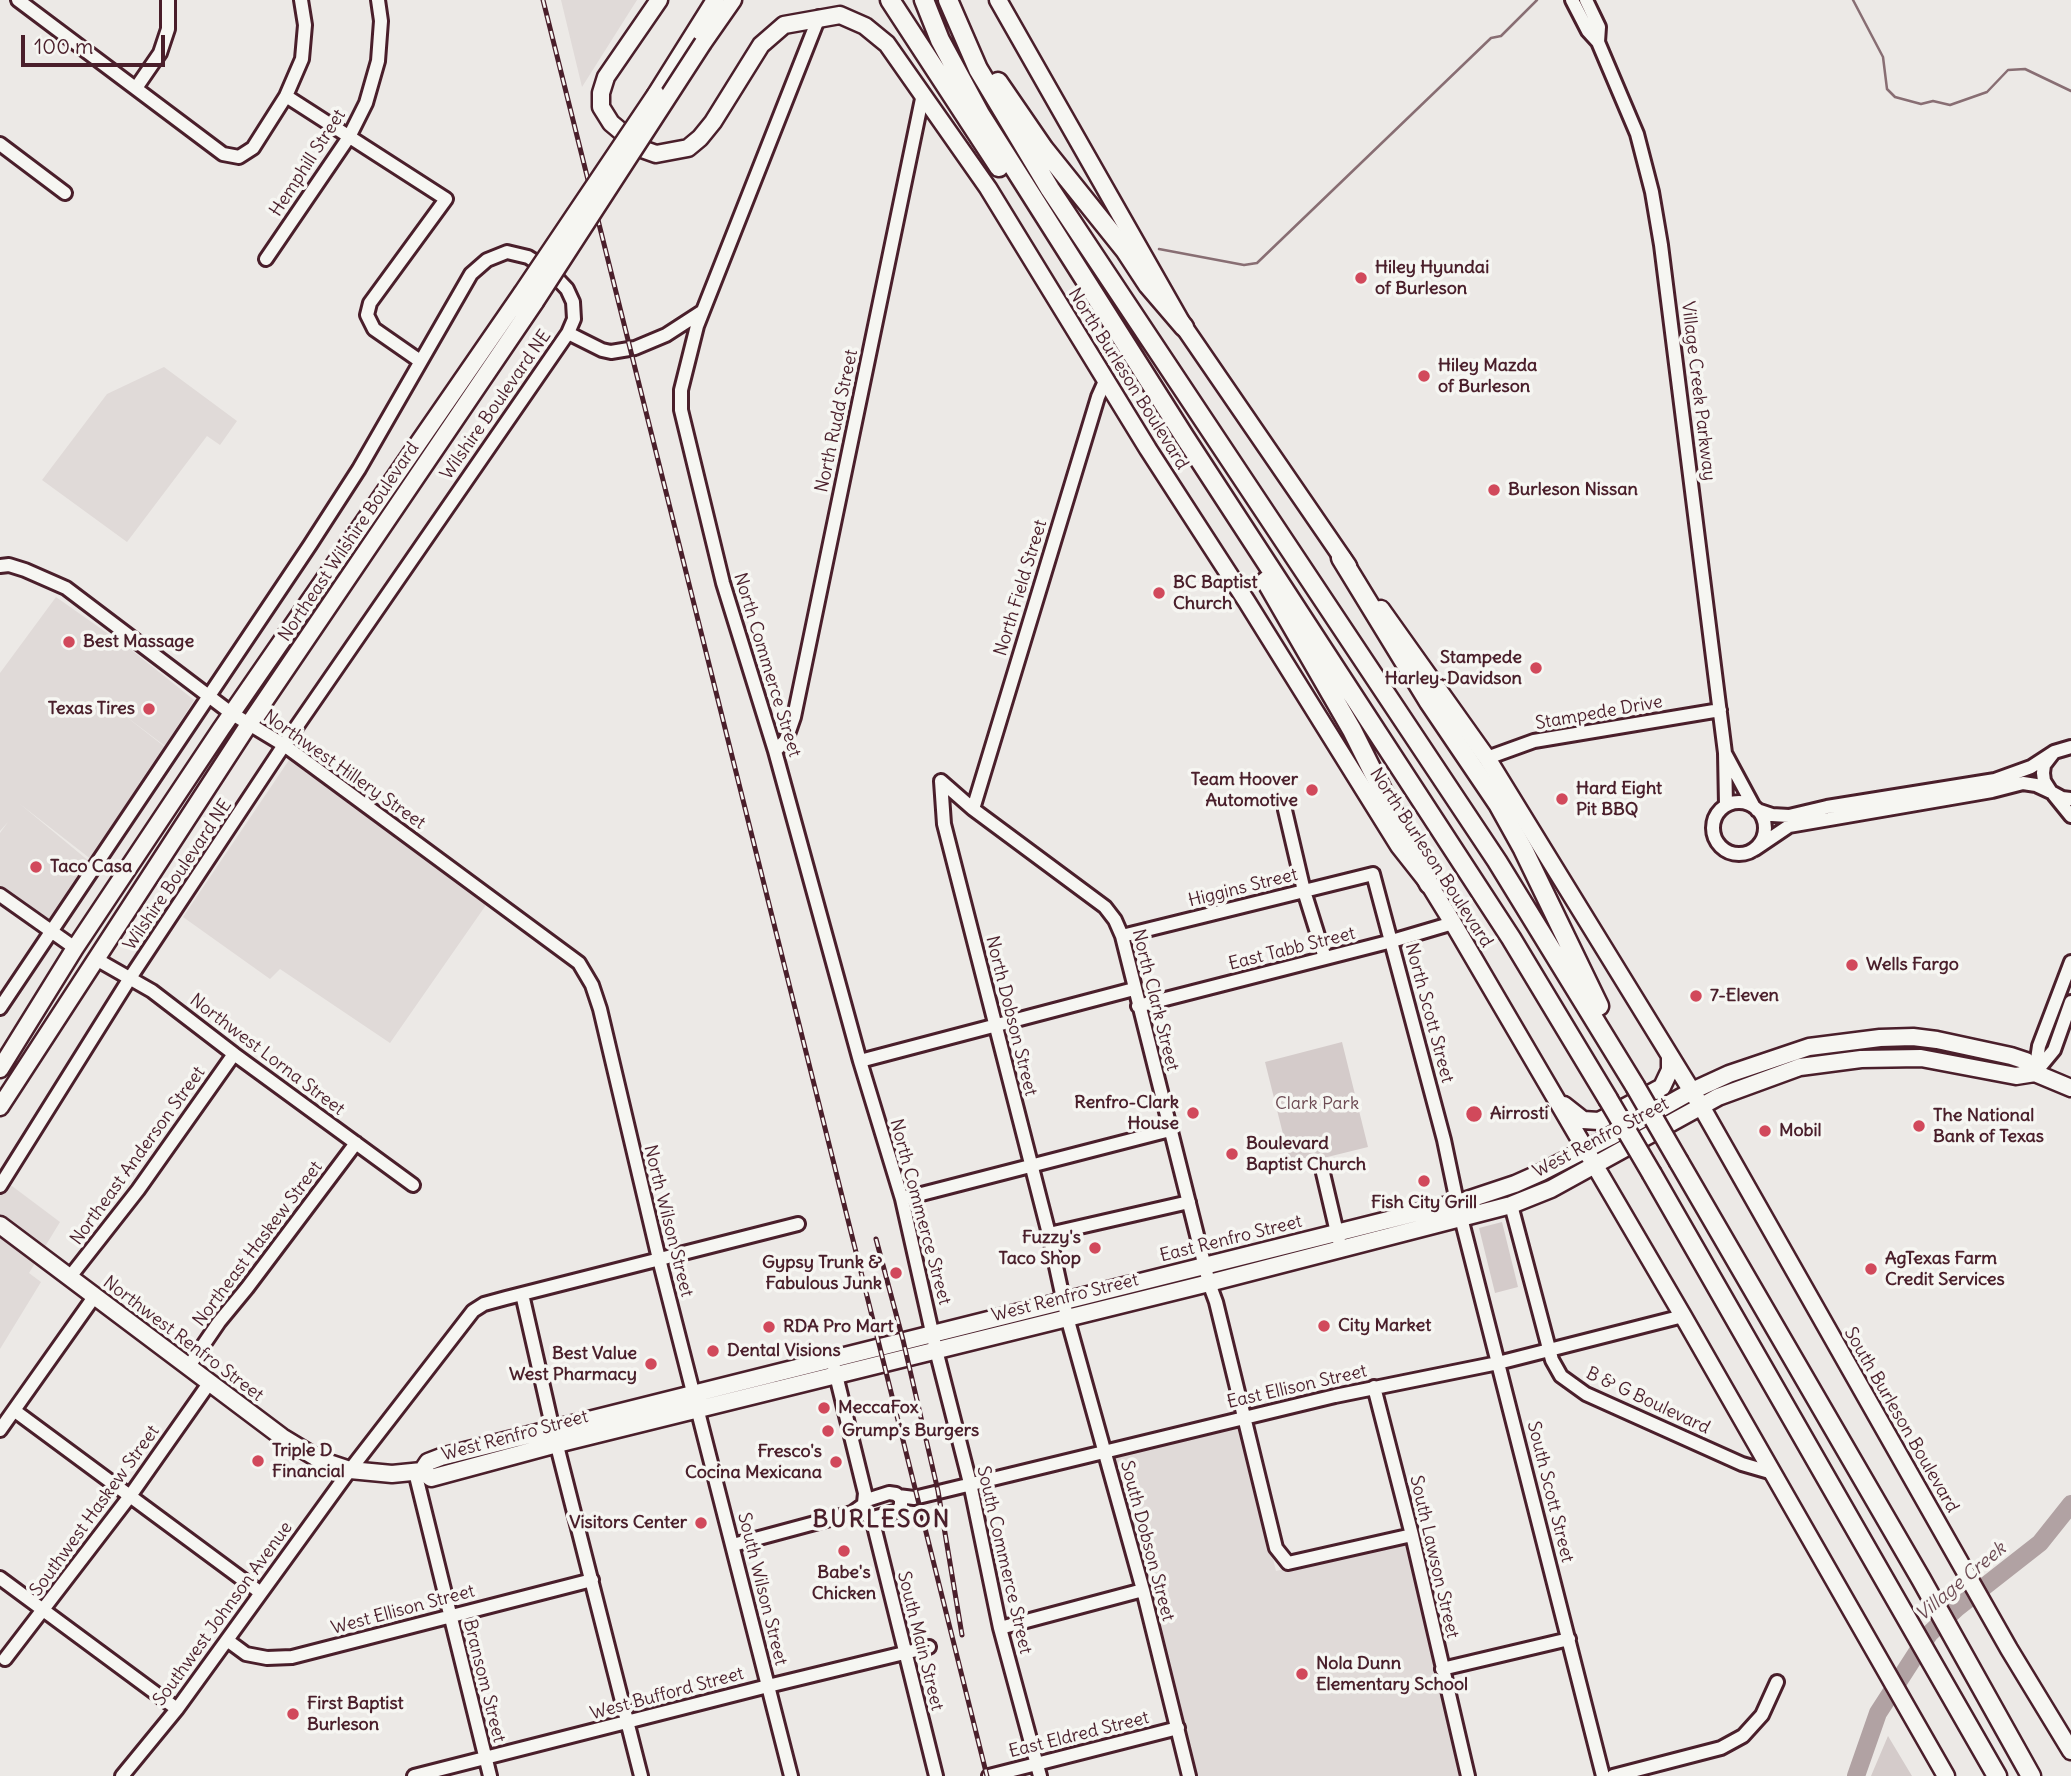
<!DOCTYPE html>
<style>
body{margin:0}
#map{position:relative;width:2071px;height:1776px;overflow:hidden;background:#ece9e6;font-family:Delius,sans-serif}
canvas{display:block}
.scale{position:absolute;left:21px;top:35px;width:144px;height:32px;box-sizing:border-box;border:4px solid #4a1f2b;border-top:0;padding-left:9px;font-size:21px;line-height:24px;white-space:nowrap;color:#4a1f2b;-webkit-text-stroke:5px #f6f6f2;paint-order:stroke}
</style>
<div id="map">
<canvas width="2071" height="1776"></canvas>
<div class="scale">100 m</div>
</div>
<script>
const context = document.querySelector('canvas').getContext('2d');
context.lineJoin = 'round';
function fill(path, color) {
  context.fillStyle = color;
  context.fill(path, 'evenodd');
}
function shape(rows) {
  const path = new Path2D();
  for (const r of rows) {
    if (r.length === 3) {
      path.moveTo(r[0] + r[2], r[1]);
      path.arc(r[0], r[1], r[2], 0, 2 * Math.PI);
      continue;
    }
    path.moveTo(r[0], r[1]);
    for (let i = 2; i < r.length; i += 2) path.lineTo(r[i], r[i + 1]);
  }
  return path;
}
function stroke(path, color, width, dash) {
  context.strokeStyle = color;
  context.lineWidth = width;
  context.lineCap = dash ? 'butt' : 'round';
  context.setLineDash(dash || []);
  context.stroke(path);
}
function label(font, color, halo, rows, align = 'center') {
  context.font = font + ' Delius,sans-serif';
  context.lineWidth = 7;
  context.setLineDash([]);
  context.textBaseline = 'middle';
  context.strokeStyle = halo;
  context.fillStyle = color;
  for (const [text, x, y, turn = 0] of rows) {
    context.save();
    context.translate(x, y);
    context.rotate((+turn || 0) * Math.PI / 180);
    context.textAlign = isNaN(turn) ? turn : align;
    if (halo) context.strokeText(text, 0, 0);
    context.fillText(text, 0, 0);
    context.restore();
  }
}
fill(shape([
 [561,0,637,0,582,87],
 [164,367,237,421,220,445,207,436,127,542,42,480,107,394],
 [56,597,134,652,194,700,165,746,120,712,165,747,92,860,20,804,90,862,46,923,0,889,0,833,8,822,0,831,0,673],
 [289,760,486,905,390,1043,280,969,270,979,183,917],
 [8,1183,60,1222,29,1273,41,1282,0,1349,0,1196],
 [1240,1425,1276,1571,1406,1542,1460,1776,1194,1776,1112,1456]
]), '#e0dad8');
fill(shape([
 [1342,1042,1368,1147,1291,1166,1265,1062],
 [1502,1222,1518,1287,1495,1293,1479,1228],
 [1888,1736,1912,1776,1871,1776]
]), '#d4cbca');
stroke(shape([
 [1853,0,1883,57,1887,89,1895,97,1921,104,1933,101,1950,105,1987,92,2008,70,2025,69,2071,91],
 [1159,249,1244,265,1257,263,1491,38,1501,36,1537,0]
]), '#886e73', 2.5);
stroke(shape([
 [1856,1776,1878,1713,1929,1634,1957,1608,2040,1543,2071,1504]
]), '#b1a2a3', 18);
const minor = shape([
 [18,0,223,154,239,157,253,148,286,96,302,59,305,25,301,0],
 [1572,0,1588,31,1598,42,1637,134,1652,192,1661,245,1725,753,1726,805],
 [1586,0,1599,27,1598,42],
 [819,17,697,326,681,390,681,410,723,583,775,751,860,1061,902,1199,936,1350,970,1483,1000,1628,1040,1776],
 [136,88,160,53,168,29,168,0],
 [286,96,446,199,370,303,367,315,374,329,420,361],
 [0,144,65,193],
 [266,259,349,137,366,103,378,61,381,21,378,0],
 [568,333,602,350,611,352,635,348,666,335,703,311],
 [0,566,9,565,25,570,66,588,231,713,284,745,579,963,592,985,600,1009,659,1259,791,1776],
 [2071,747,2054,752,2044,765,2043,773,2044,781,2051,792,2062,798,2071,799],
 [775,751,786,740,794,717,923,94],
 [1726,755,1754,807],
 [1487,758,1534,741,1720,710],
 [2054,795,2071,816],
 [1739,828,26],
 [973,809,1098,397,1106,379],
 [1285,810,1304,891,1325,958],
 [1757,810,1772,815,1789,816,1827,807,1995,780,2031,767,2054,752],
 [1755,849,1789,826,1992,791,2023,783,2036,785,2051,792],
 [0,895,75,948],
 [1122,936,1373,874,1444,1140,1457,1202,1603,1776],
 [96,959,152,991,234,1054,413,1185],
 [1138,1006,1392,941,1453,923],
 [0,1008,310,545,359,469,471,274,487,260,507,252,528,257,549,270,567,289,573,302,574,319,568,333,284,745,130,978,0,1186],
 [860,1061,1134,989],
 [2035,1073,2039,1046,2071,962],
 [2035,1073,2054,1050,2071,1002],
 [1323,1173,1339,1241],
 [902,1199,1170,1130],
 [1511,1205,1552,1360,1561,1376,1586,1394,1742,1464,1773,1473],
 [1049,1234,1189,1202],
 [69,1278,138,1190,234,1054],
 [522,1294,553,1430,641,1776],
 [189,1366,219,1322,247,1288,356,1143],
 [834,1367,865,1493,864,1503],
 [1374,1387,1412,1535,1468,1776],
 [15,1411,261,1593],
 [0,1430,94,1297],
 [415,1472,490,1776],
 [889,1493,896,1494,901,1498,901,1505,898,1511,873,1518,865,1514,863,1505,867,1500,889,1493],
 [898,1496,914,1498,1335,1396,1498,1363,1683,1316],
 [868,1516,874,1526,936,1776],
 [733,1545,852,1513,863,1505],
 [0,1578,177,1709],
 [1000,1628,1143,1590],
 [227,1640,246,1654,267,1658,292,1657,592,1580],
 [5,1659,130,1496,210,1382],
 [1442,1669,1569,1639],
 [122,1776,177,1709,350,1470,473,1311,484,1304,506,1298,798,1224],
 [414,1776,768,1686,929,1647],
 [989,1776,1178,1728],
 [1189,1776,1143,1590,1067,1317,1049,1234,944,824,941,781,973,809,1105,907,1115,920,1122,936,1209,1283,1216,1302,1276,1548,1288,1563,1412,1535],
 [1613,1776,1721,1748,1743,1736,1762,1715,1777,1682]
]);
const major = shape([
 [659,0,606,77,601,93,601,107,611,123,642,149,656,154,688,148,700,138,713,122,761,45,784,25,840,15,865,26,887,44,988,188,1148,449,1247,602,1399,846,1429,884,1453,923,1683,1316,1946,1776],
 [998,0,1184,327,1348,566],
 [703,43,733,0],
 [656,94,715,0],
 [1381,609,1487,758,1701,1106,2009,1649,2071,1751],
 [0,1069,75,948,221,729,522,293],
 [1564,1105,1583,1120,1599,1121,1662,1087,1670,1070,1670,1057],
 [0,1107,249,724,535,302],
 [0,1225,282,1437,320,1460,350,1470,392,1474,422,1471,431,1478,557,1444,1209,1283,1511,1205,1551,1189,1718,1097,1800,1067,1861,1059,1921,1058,2016,1076,2035,1073,2071,1088],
 [422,1471,428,1462,441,1457,1464,1201,1515,1184,1542,1172,1610,1137,1692,1091,1729,1074,1809,1047,1880,1038,1913,1037,1937,1040,2011,1056,2026,1061,2035,1073]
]);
const highway = shape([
 [890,0,999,167],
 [924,0,940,40,980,114,1184,436,1511,938,1608,1099],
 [948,0,978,69,1050,189,1497,861,1635,1086],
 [998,82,1044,149,1125,250,1148,285,1184,327],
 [1341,558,1429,702,1498,804,1523,849,1599,1006],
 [1266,581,1352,730,1429,884],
 [1679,1162,1921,1579,2031,1776],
 [1652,1174,1997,1776]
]);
stroke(minor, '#4a1f2b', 18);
stroke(major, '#4a1f2b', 21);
stroke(highway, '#4a1f2b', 23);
stroke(minor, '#f6f6f2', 12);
stroke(major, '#f6f6f2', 16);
stroke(highway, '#f6f6f2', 18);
const rail = shape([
 [543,0,987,1776],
 [876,1239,903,1340,938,1491,962,1635]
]);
stroke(rail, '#4a1f2b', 5);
stroke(rail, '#f6f6f2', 2.5, [8]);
const majorBridge = shape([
 [522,293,656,94],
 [535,302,703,43]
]);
const highwayBridge = shape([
 [1635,1086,1679,1162],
 [1608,1099,1652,1174]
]);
stroke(majorBridge, '#4a1f2b', 21, []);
stroke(highwayBridge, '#4a1f2b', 23, []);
stroke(majorBridge, '#f6f6f2', 16);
stroke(highwayBridge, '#f6f6f2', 18);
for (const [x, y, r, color] of [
 [1361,278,7,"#d1495b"],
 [1424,376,7,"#d1495b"],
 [1494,490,7,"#d1495b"],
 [1159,593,7,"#d1495b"],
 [69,642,7,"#d1495b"],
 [1536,668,7,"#d1495b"],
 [149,709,7,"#d1495b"],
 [1312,790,7,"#d1495b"],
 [1562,799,7,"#d1495b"],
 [36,867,7,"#d1495b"],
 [1852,965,7,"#d1495b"],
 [1696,996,7,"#d1495b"],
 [1193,1113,7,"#d1495b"],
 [1474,1114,9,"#d1495b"],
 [1919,1126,7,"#d1495b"],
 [1765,1131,7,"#d1495b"],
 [1232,1154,7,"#d1495b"],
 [1424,1181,7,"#d1495b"],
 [1095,1248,7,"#d1495b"],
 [1871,1269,7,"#d1495b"],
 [896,1273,7,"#d1495b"],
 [1324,1326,7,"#d1495b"],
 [769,1327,7,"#d1495b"],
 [713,1351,7,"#d1495b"],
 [651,1364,7,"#d1495b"],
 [824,1408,7,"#d1495b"],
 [828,1431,7,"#d1495b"],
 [258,1461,7,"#d1495b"],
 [836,1462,7,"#d1495b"],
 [701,1523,7,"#d1495b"],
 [844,1551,7,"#d1495b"],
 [1302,1674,7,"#d1495b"],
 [293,1714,7,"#d1495b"]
]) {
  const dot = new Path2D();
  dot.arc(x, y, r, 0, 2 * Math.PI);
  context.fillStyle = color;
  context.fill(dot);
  stroke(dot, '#f6f6f2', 2.5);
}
label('18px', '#4a1f2b', '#f6f6f2', [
 ["Hemphill Street",308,163,-57],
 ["North Burleson Boulevard",1128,379,58],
 ["Village Creek Parkway",1698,391,83],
 ["Wilshire Boulevard NE",496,405,-55],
 ["North Rudd Street",837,421,-78],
 ["Northeast Wilshire Boulevard",349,542,-56],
 ["North Field Street",1021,588,-73],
 ["North Commerce Street",767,665,73],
 ["Stampede Drive",1599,713,-10],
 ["Northwest Hillery Street",344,770,35],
 ["North Burleson Boulevard",1431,858,57],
 ["Wilshire Boulevard NE",178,875,-56],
 ["Higgins Street",1243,888,-14],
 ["East Tabb Street",1292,949,-14],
 ["North Clark Street",1155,1000,76],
 ["North Scott Street",1429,1013,75],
 ["North Dobson Street",1011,1016,76],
 ["Northwest Lorna Street",267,1055,37],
 ["West Renfro Street",1601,1138,-28],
 ["Northeast Anderson Street",138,1156,-54],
 ["North Commerce Street",920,1212,75],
 ["North Wilson Street",668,1221,76],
 ["East Renfro Street",1231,1239,-14],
 ["Northeast Haskew Street",258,1244,-53],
 ["West Renfro Street",1065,1298,-14],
 ["Northwest Renfro Street",183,1339,37],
 ["East Ellison Street",1297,1387,-13],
 ["B & G Boulevard",1648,1401,25],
 ["South Burleson Boulevard",1901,1420,60],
 ["West Renfro Street",515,1436,-15],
 ["South Scott Street",1550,1492,76],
 ["Southwest Haskew Street",95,1511,-54],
 ["South Dobson Street",1147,1541,75],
 ["South Lawson Street",1434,1557,77],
 ["South Commerce Street",1004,1560,77],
 ["South Wilson Street",762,1589,76],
 ["West Ellison Street",403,1610,-15],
 ["Southwest Johnson Avenue",223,1614,-54],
 ["South Main Street",920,1641,76],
 ["Bransom Street",484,1681,76],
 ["West Bufford Street",667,1694,-15],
 ["East Eldred Street",1079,1735,-14]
]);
label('bold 18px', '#4a1f2b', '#f6f6f2', [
 ["Hiley Hyundai",1375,268],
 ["of Burleson",1375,289],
 ["Hiley Mazda",1438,366],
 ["of Burleson",1438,387],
 ["Burleson Nissan",1508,490],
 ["BC Baptist",1173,583],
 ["Church",1173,604],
 ["Best Massage",83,642],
 ["Stampede",1522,658,"right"],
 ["Harley-Davidson",1522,679,"right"],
 ["Texas Tires",135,709,"right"],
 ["Team Hoover",1298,780,"right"],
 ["Automotive",1298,801,"right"],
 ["Hard Eight",1576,789],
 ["Pit BBQ",1576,810],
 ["Taco Casa",50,867],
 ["Wells Fargo",1866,965],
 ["7-Eleven",1710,996],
 ["Renfro-Clark",1179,1103,"right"],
 ["House",1179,1124,"right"],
 ["Airrosti",1490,1114],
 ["The National",1933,1116],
 ["Bank of Texas",1933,1137],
 ["Mobil",1779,1131],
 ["Boulevard",1246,1144],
 ["Baptist Church",1246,1165],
 ["Fish City Grill",1424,1203,"center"],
 ["Fuzzy's",1081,1238,"right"],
 ["Taco Shop",1081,1259,"right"],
 ["AgTexas Farm",1885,1259],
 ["Credit Services",1885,1280],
 ["Gypsy Trunk &",882,1263,"right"],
 ["Fabulous Junk",882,1284,"right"],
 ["City Market",1338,1326],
 ["RDA Pro Mart",783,1327],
 ["Dental Visions",727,1351],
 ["Best Value",637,1354,"right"],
 ["West Pharmacy",637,1375,"right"],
 ["MeccaFox",838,1408],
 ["Grump's Burgers",842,1431],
 ["Triple D",272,1451],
 ["Financial",272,1472],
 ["Fresco's",822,1452,"right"],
 ["Cocina Mexicana",822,1473,"right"],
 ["Visitors Center",687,1523,"right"],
 ["Babe's",844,1573,"center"],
 ["Chicken",844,1594,"center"],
 ["Nola Dunn",1316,1664],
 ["Elementary School",1316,1685],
 ["First Baptist",307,1704],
 ["Burleson",307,1725]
], 'left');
label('18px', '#6c4a53', '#f6f6f2', [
 ["Clark Park",1317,1104]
]);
label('italic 19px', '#6e4d55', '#f6f6f2', [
 ["Village Creek",1961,1582,-40]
]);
context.letterSpacing = '2px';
label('bold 24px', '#4a1f2b', '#f6f6f2', [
 ["BURLESON",882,1520]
]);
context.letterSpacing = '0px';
</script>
